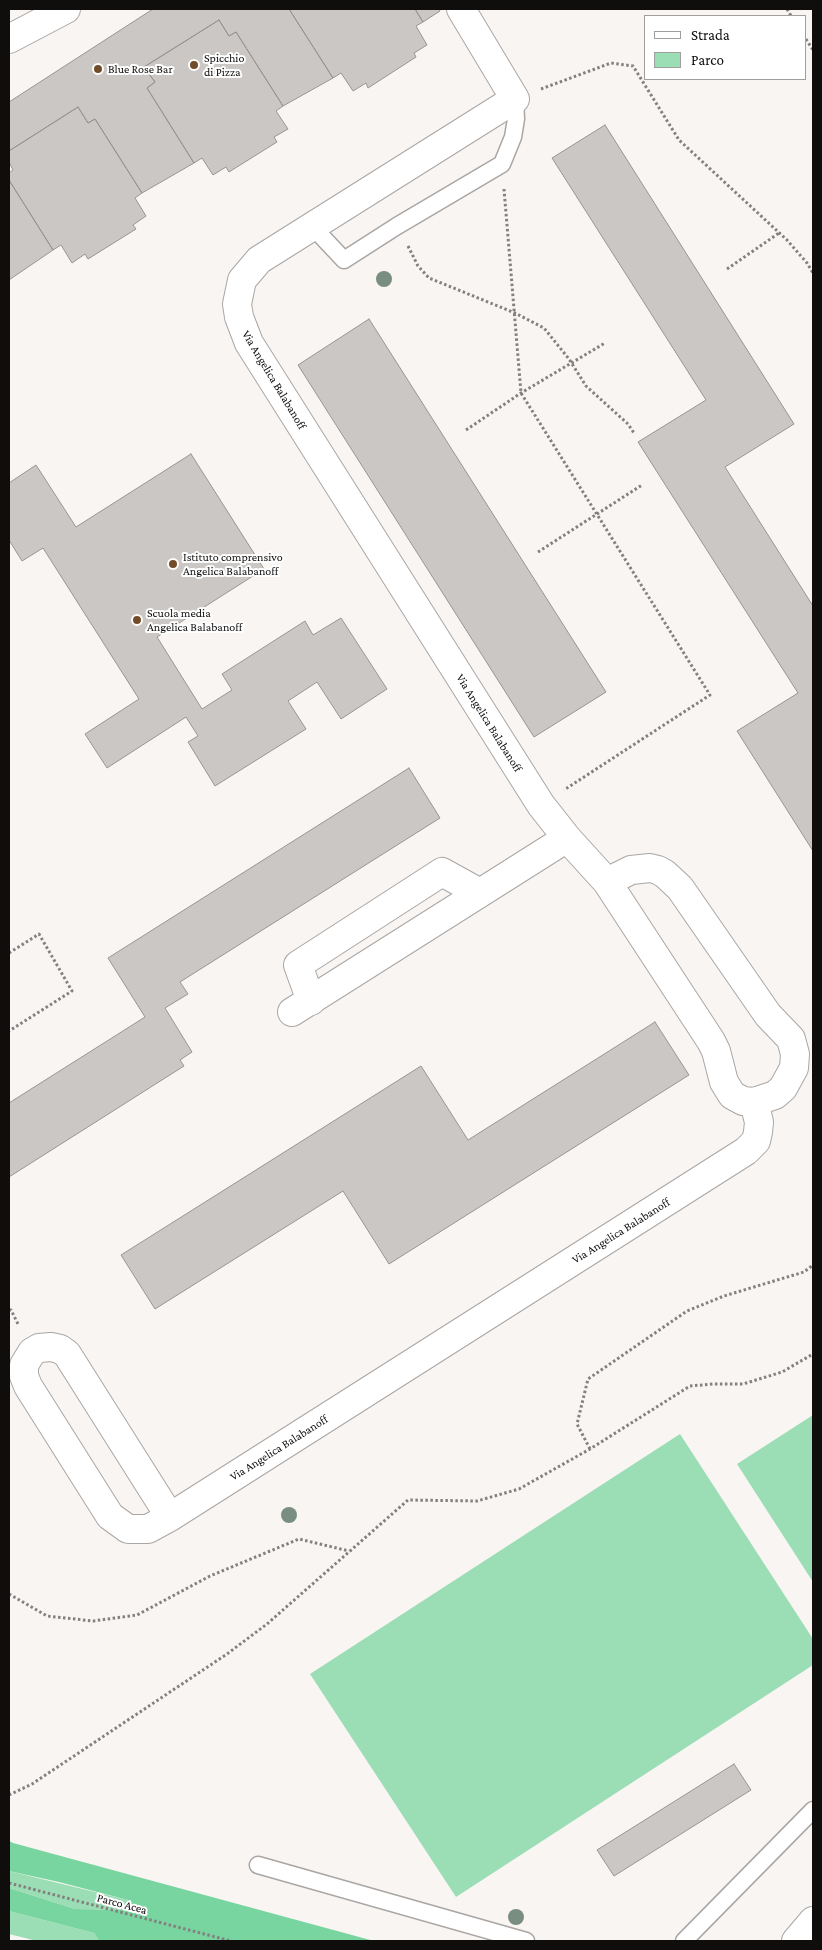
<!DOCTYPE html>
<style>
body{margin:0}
#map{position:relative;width:822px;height:1950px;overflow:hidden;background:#f9f5f3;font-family:"Crimson Pro",serif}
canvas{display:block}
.frame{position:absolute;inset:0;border:10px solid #0f0e0d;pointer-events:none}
.legend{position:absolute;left:644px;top:15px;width:162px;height:65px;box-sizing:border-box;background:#fff;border:1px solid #9f9f9e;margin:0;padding:6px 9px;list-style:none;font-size:15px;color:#0f0e0d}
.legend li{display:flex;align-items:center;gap:10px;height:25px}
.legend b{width:25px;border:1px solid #9f9f9e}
</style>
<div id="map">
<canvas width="822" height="1950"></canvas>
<div class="frame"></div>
<ul class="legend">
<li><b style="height:6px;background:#fff"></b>Strada</li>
<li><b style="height:14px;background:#9bddb4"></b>Parco</li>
</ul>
</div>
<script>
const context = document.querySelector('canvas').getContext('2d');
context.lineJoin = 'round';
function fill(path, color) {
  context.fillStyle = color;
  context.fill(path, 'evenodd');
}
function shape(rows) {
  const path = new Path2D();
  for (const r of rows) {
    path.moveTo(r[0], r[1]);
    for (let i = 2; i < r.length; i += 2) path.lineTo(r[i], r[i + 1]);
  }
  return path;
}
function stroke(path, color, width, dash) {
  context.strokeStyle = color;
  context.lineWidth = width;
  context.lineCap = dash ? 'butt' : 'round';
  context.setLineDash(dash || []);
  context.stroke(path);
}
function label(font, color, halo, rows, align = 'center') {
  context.font = font + ' "Crimson Pro",serif';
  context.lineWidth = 4;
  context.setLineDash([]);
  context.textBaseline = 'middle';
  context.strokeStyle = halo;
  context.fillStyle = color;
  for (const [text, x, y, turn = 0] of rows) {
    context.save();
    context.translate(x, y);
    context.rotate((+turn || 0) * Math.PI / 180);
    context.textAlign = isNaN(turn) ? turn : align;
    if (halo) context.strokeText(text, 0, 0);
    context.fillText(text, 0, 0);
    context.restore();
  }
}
fill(shape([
 [813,1415,813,1582,737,1464],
 [680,1434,813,1639,813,1665,456,1897,310,1674],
 [9,1871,128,1900,134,1910,75,1909,9,1888],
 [9,1911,94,1933,99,1941,37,1941,9,1934]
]), '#9bddb4');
fill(shape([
 [9,1841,13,1843,374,1941,99,1941,94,1933,9,1911,9,1888,75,1909,133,1910,128,1900,59,1882,9,1871]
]), '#78d59f');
const building = shape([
 [153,9,289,9,333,78,283,106,236,32,229,36,219,20,144,67,155,82,147,88,194,163,142,193,95,119,88,123,78,107,9,151,9,102,153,9],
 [289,9,415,9,423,22,416,26,427,45,414,53,416,57,368,88,366,83,353,91,341,73,333,78,289,9],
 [415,9,439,9,440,11,423,22,415,9],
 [219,20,229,36,236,32,283,106,276,111,288,129,274,137,277,142,229,172,226,167,213,175,202,158,194,163,147,88,155,82,144,67,219,20],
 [78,107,88,123,95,119,142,193,135,198,146,216,133,225,136,229,88,259,85,254,72,263,61,245,53,250,9,180,9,173,13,170,9,162,9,151,78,107],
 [605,125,794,424,725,467,813,606,813,851,737,731,798,693,638,442,706,400,552,158,605,125],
 [9,180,53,250,9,280,9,180],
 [369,319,606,692,534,737,298,365,369,319],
 [191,454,264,569,157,637,202,709,232,690,222,674,305,621,313,635,341,618,387,689,341,719,317,682,288,701,306,729,215,786,188,742,198,736,186,717,107,768,85,734,139,699,43,548,22,561,9,540,9,483,36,465,76,527,191,454],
 [409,768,440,818,180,982,188,994,165,1008,192,1052,180,1060,184,1066,9,1177,9,1103,145,1017,108,958,409,768],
 [655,1022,689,1075,389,1264,343,1191,155,1309,121,1255,421,1066,468,1140,655,1022],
 [734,1764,751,1790,614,1876,597,1850,734,1764]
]);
fill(building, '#cbc7c5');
stroke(building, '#979492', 1);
const service = shape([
 [312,226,344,260,397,226,502,164,513,137,516,119,515,99],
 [258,1865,526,1941],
 [684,1941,813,1810]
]);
const minor = shape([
 [461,9,515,99,259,260,242,280,237,304,239,317,249,343,541,805,567,838,607,882,711,1041,716,1051,724,1082,732,1095,743,1101,754,1102,775,1095,783,1088,794,1068,795,1054,791,1039,768,1015,680,888,665,874,658,870,650,868,631,870,607,882],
 [9,39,66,9],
 [311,1001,298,965,442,872,480,893],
 [292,1012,567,838],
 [170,1517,67,1354,60,1349,51,1347,39,1348,32,1352,24,1365,24,1376,28,1386,110,1516,128,1529,148,1529,170,1517,746,1151,756,1141,758,1132,759,1122,754,1102],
 [796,1941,813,1921]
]);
stroke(service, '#a9a6a4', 19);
stroke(minor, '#a9a6a4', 30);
stroke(shape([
 [787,9,791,16],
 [806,39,813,50],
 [541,89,611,63,633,66,679,140,787,240,807,263,813,273],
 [504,189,521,393,710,695,564,790],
 [408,246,418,266,429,278,515,313,544,328,569,359,586,386,628,424,634,433],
 [727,269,779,233],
 [466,430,521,393,605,343],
 [538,552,642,485],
 [9,953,39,934,72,991,9,1031],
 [9,1310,11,1310,19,1326],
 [590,1449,577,1424,588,1379,687,1311,724,1296,804,1272,813,1265],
 [9,1594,47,1616,93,1621,137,1615,210,1576,299,1539,349,1551],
 [9,1795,32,1784,227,1654,267,1624,408,1500,477,1501,519,1489,590,1449,690,1386,713,1384,743,1384,782,1372,813,1354],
 [9,1883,231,1941]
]), '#83807f', 3, [2.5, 2.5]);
stroke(service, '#fff', 16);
stroke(minor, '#fff', 28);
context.fillStyle = '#798d81';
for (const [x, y] of [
 [384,279],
 [289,1515],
 [516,1917]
]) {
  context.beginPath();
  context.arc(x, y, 8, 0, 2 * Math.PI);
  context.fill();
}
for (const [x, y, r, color] of [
 [194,65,5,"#724c28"],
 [98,69,5,"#724c28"],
 [173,564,5,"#724c28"],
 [137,620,5,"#724c28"]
]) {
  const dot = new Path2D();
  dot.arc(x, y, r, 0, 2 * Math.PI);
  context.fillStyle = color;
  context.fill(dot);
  stroke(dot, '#fff', 2);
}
label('12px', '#0f0e0d', '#fff', [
 ["Spicchio",204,58],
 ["di Pizza",204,72],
 ["Blue Rose Bar",108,69],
 ["Istituto comprensivo",183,557],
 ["Angelica Balabanoff",183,571],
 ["Scuola media",147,613],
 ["Angelica Balabanoff",147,627]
], 'left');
label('12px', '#0f0e0d', '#fff', [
 ["Via Angelica Balabanoff",274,380,59],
 ["Via Angelica Balabanoff",489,723,58],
 ["Via Angelica Balabanoff",621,1231,-32],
 ["Via Angelica Balabanoff",279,1448,-32],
 ["Parco Acea",122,1904,15]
]);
</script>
